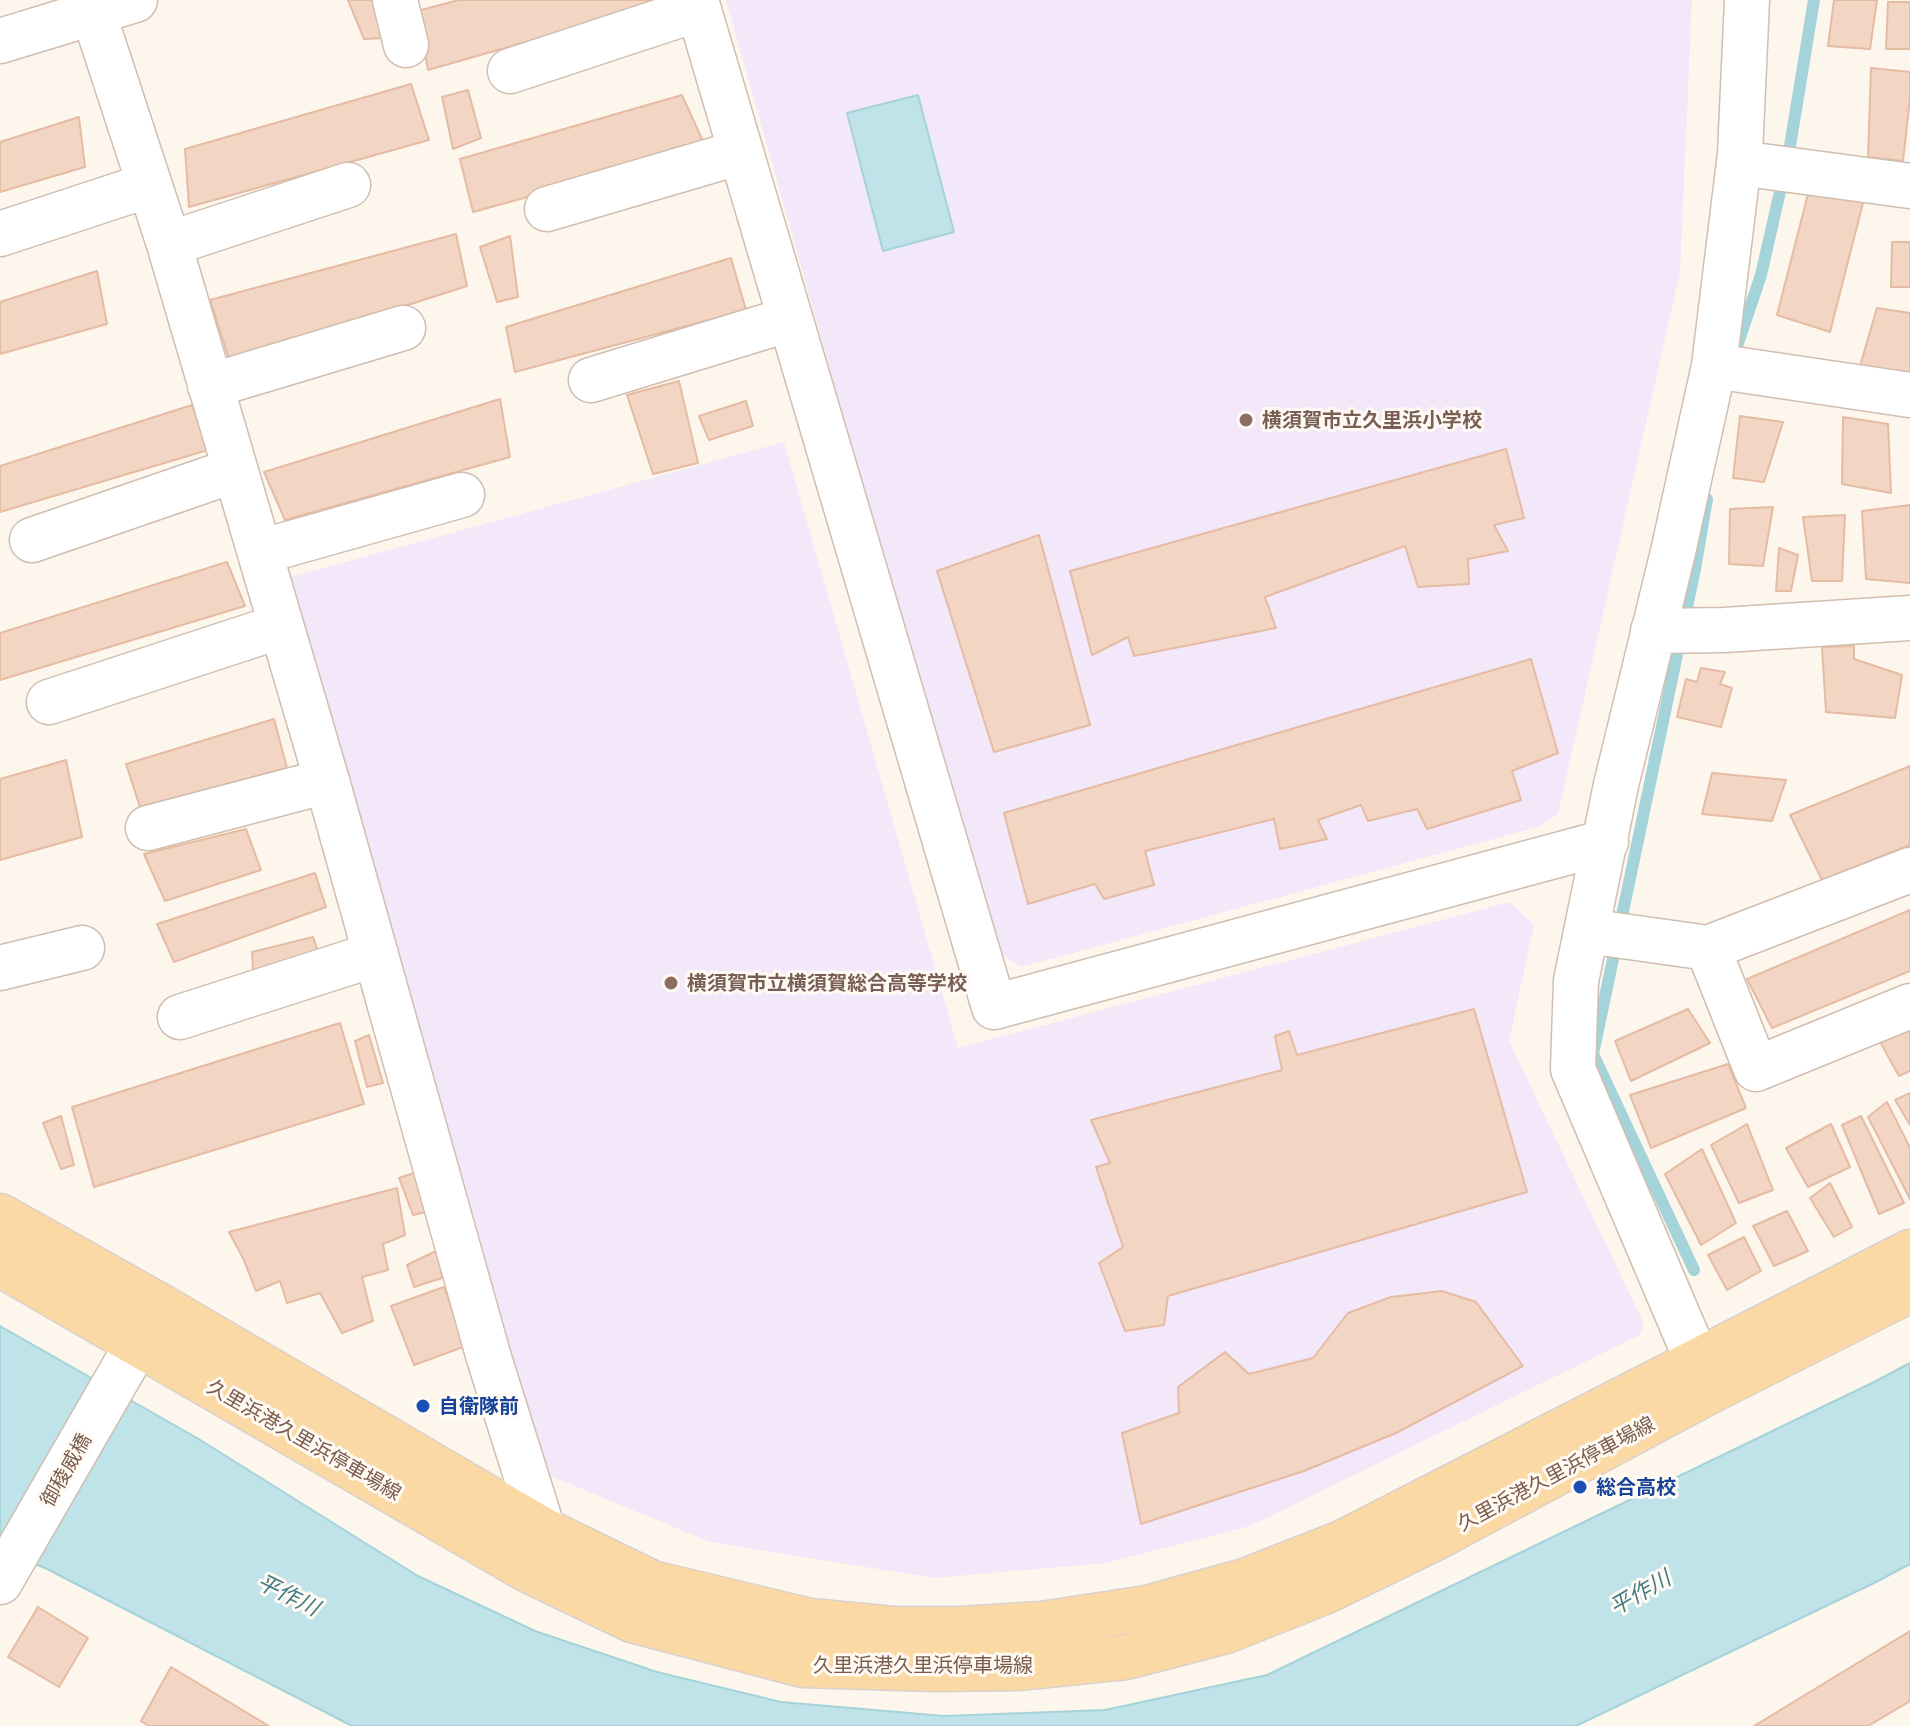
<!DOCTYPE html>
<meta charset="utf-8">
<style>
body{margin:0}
canvas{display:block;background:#fdf6ec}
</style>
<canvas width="1910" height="1726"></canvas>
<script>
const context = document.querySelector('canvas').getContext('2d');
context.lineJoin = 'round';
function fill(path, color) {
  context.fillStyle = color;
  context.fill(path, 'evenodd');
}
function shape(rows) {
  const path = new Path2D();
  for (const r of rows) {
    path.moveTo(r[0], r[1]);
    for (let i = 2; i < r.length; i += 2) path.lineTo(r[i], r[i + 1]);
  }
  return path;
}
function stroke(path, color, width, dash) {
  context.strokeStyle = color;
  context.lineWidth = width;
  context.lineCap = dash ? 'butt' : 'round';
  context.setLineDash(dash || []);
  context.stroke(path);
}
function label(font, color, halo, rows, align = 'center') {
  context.font = font + ' Commissioner,"Noto Sans JP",sans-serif';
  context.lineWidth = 6;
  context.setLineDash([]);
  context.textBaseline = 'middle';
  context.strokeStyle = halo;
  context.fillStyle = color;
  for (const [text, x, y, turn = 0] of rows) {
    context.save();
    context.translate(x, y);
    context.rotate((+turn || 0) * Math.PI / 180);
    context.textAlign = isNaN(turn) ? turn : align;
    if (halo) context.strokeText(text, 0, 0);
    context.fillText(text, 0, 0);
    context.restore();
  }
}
fill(shape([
 [726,0,1692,0,1680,272,1558,814,1538,827,1021,967,998,952,886,568],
 [784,442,958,1048,1510,902,1534,925,1509,1041,1644,1324,1640,1335,1250,1526,1106,1563,934,1578,710,1542,541,1472,287,578]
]), '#f3e8fa');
const water = shape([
 [918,95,954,232,883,251,847,113,918,95],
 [0,1326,197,1438,418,1576,535,1631,657,1672,781,1702,944,1716,1105,1710,1267,1675,1874,1382,1910,1363,1910,1564,1876,1582,1576,1726,352,1726,47,1569,0,1549,0,1326]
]);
fill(water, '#bfe3e8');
stroke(water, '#a5d3da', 2);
stroke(shape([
 [1734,355,1761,275,1789,152,1814,0],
 [1694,1270,1593,1054,1695,569,1707,499]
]), '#a5d3da', 12);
const building = shape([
 [348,0,375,0,385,38,364,39,348,0],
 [459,0,662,0,662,3,428,70,417,11,459,0],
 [1834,0,1877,0,1870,49,1828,46,1834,0],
 [1888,2,1910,2,1910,49,1886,49,1888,2],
 [1871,68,1910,72,1910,98,1903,161,1868,157,1871,68],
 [411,84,429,140,189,207,185,149,411,84],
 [468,90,481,138,453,149,442,97,468,90],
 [682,95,706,148,473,212,460,159,682,95],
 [79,117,85,167,0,192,0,142,79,117],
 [1809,190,1863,203,1830,332,1777,315,1809,190],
 [456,234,467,286,230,362,210,300,456,234],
 [510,236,518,297,497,302,480,247,510,236],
 [1892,242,1910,242,1910,287,1891,287,1892,242],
 [731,258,746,310,515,372,506,327,731,258],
 [97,271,107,324,0,354,0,302,97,271],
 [1877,308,1910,313,1910,379,1858,373,1877,308],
 [679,381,698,463,653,474,627,395,679,381],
 [500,399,510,457,285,520,264,472,500,399],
 [746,401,753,426,709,440,699,416,746,401],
 [192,405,208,450,0,512,0,466,192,405],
 [1740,416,1783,422,1764,482,1733,478,1740,416],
 [1843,417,1888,424,1891,493,1842,484,1843,417],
 [1506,449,1524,518,1494,525,1508,551,1468,559,1469,584,1418,587,1405,546,1265,597,1276,628,1134,656,1128,637,1092,655,1070,571,1506,449],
 [1910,505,1910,583,1866,579,1862,511,1910,505],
 [1773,507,1763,566,1729,564,1730,509,1773,507],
 [1845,515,1842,581,1812,581,1803,517,1845,515],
 [1039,535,1090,725,994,752,937,571,1039,535],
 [1779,548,1798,555,1791,591,1776,591,1779,548],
 [227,562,245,606,0,680,0,633,227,562],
 [1854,646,1854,659,1902,675,1895,718,1826,712,1822,647,1854,646],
 [1531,659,1558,753,1512,771,1521,800,1427,829,1417,809,1368,821,1361,805,1318,820,1327,839,1280,849,1274,819,1145,851,1154,885,1104,899,1095,884,1028,904,1004,813,1531,659],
 [1701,668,1725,672,1720,684,1732,688,1721,727,1677,717,1686,679,1697,682,1701,668],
 [274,719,287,768,140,807,126,764,274,719],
 [66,760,82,837,0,860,0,779,66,760],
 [1910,766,1910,845,1822,880,1790,815,1910,766],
 [1712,773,1786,780,1772,821,1702,814,1712,773],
 [246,829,261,870,165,901,144,854,246,829],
 [315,873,326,907,174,962,157,924,315,873],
 [1910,910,1910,971,1772,1028,1747,979,1910,910],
 [313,937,320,957,253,970,252,952,313,937],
 [1474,1009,1527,1192,1168,1296,1164,1325,1125,1331,1099,1263,1123,1247,1096,1167,1110,1163,1091,1120,1282,1070,1275,1036,1289,1031,1297,1055,1474,1009],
 [1688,1009,1710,1043,1631,1081,1615,1041,1688,1009],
 [340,1023,364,1104,94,1187,72,1107,340,1023],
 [1910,1029,1910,1071,1899,1076,1879,1040,1910,1029],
 [369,1035,383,1083,367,1087,355,1041,369,1035],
 [1728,1064,1746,1108,1651,1148,1630,1095,1728,1064],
 [1910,1093,1910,1125,1895,1100,1910,1093],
 [1887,1102,1910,1148,1910,1199,1868,1117,1887,1102],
 [61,1116,74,1165,61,1169,43,1123,61,1116],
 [1861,1116,1904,1203,1879,1214,1842,1125,1861,1116],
 [1747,1124,1773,1190,1739,1203,1711,1145,1747,1124],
 [1831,1124,1850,1167,1808,1187,1786,1148,1831,1124],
 [1702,1149,1736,1223,1701,1245,1665,1174,1702,1149],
 [420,1171,430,1211,413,1215,399,1178,420,1171],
 [1830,1183,1852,1227,1834,1237,1810,1198,1830,1183],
 [397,1188,405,1235,383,1244,388,1270,362,1277,373,1321,342,1333,320,1293,287,1303,280,1281,256,1291,243,1258,229,1232,397,1188],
 [1787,1211,1808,1251,1774,1266,1753,1226,1787,1211],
 [1744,1237,1761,1271,1727,1290,1708,1255,1744,1237],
 [438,1250,442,1278,414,1287,407,1265,438,1250],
 [444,1287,466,1346,414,1365,391,1306,444,1287],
 [1442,1291,1476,1302,1523,1366,1396,1433,1304,1471,1141,1524,1122,1433,1179,1413,1178,1387,1225,1352,1249,1374,1313,1358,1348,1313,1391,1297,1442,1291],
 [38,1607,88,1638,59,1687,8,1657,38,1607],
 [1910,1631,1910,1701,1868,1726,1754,1726,1910,1631],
 [171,1667,269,1726,149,1726,141,1721,171,1667]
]);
fill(building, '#f3d5c3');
stroke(building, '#e6bba3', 2);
const minor = shape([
 [395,0,406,45],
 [696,0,994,1007,1606,842],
 [93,12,169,244,327,781,489,1358,543,1530],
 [0,41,135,0],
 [510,71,698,9],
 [1739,163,1910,186],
 [547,209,741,152],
 [0,234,149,185],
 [169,244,348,185],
 [1714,366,1910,395],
 [591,380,790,319],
 [210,386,403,328],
 [32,540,235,470],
 [260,552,462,495],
 [1653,631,1724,630,1910,618],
 [49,702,281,626],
 [148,828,327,781],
 [1587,931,1708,948,1756,1069,1910,1006],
 [1708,948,1910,870],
 [0,968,82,948],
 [180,1017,376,954],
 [1710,1391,1573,1069,1576,981,1616,785,1673,552,1714,366,1740,154,1747,0],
 [0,1582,157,1310]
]);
const major = shape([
 [0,1216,160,1306,543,1530,652,1583,810,1621,893,1629,963,1629,1042,1624,1147,1608,1245,1581,1342,1543,1910,1252],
 [0,1264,526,1569,632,1620,803,1665,935,1669,1018,1668,1126,1657,1226,1631,1324,1592,1435,1538,1710,1391,1910,1290]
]);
stroke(minor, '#d1beb0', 47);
stroke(major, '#dad1cd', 47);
stroke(minor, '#fff', 44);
stroke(major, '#fbd9a5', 44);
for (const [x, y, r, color] of [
 [1246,420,8,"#8d6e63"],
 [671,983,8,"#8d6e63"],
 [423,1406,8,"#1a4fb4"],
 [1580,1487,8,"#1a4fb4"]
]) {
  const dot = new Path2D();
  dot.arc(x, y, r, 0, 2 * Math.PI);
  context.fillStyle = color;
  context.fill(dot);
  stroke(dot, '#fffaf3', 3);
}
label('bold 20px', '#785e54', '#fffaf3', [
 ["横須賀市立久里浜小学校",1262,420],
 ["横須賀市立横須賀総合高等学校",687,983]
], 'left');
label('bold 20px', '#164399', '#fffaf3', [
 ["自衛隊前",439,1406],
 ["総合高校",1596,1487]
], 'left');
label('20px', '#7a5c4d', '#fffaf3', [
 ["久里浜港久里浜停車場線",304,1440,30],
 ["御稜威橋",66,1470,-60],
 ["久里浜港久里浜停車場線",1556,1474,-28],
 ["久里浜港久里浜停車場線",923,1665]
]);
label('italic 22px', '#437c86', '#fffaf3', [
 ["平作川",1640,1593,-30],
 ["平作川",288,1595,26]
]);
</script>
